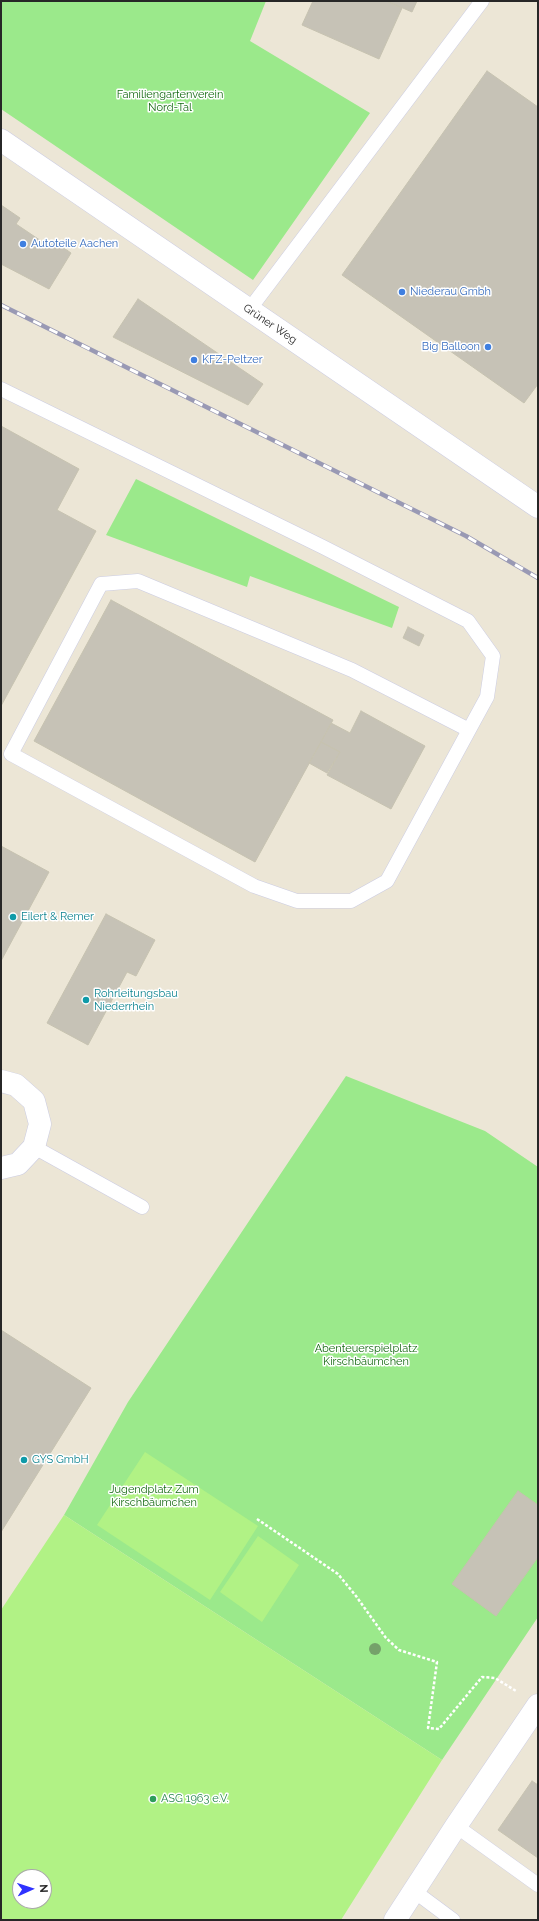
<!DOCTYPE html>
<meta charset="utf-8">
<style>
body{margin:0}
#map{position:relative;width:539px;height:1921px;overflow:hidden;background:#ece6d6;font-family:Raleway,sans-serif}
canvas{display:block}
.frame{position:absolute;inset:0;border:2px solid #272727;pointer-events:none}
.north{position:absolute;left:12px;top:1869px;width:40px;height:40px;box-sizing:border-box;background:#fff;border:1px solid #a9a9a9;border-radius:50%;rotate:87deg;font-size:11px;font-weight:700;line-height:16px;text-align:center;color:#272727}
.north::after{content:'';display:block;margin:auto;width:14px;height:18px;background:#2f32ff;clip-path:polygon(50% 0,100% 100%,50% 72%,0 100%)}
</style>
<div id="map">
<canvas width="539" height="1921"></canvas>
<div class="frame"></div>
<div class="north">N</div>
</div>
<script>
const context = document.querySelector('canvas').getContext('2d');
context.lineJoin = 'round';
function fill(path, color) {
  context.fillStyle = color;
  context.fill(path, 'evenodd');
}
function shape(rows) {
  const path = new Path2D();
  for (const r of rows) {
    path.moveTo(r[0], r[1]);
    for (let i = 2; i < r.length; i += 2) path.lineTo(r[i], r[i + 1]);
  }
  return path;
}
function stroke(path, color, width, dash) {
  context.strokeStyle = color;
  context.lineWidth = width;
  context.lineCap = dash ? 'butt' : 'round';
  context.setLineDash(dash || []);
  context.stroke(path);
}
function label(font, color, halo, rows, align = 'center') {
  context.font = font + ' Raleway,sans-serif';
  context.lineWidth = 3;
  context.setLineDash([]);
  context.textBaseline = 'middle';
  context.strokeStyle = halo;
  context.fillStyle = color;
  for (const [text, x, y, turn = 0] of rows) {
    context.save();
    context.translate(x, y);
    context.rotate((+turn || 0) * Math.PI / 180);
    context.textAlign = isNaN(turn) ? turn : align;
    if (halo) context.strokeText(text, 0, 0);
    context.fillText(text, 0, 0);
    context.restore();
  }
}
fill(shape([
 [1,1,266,1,250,41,370,113,253,280,1,109],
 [136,479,399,607,392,628,250,576,247,587,106,535],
 [346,1076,485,1131,538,1167,538,1617,442,1760,64,1515,128,1402]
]), '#9be98b');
fill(shape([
 [145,1452,258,1526,210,1600,97,1525],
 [64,1515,442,1760,341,1920,1,1920,1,1610],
 [20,1877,44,1877,44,1901,20,1901],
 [258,1536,299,1565,262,1622,220,1592]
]), '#b1f285');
const building = shape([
 [313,1,387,1,402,8,379,59,302,25,313,1],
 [387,1,417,1,412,12,387,1],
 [487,71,538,107,538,384,524,403,342,275,487,71],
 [1,205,20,218,16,224,50,247,54,241,71,253,49,289,1,264,1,205],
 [138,299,263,384,248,405,113,337,138,299],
 [1,426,79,469,57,510,96,531,1,706,1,426],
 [111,600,333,720,255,862,34,741,111,600],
 [408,627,424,635,419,646,403,638,408,627],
 [361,711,425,746,391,809,327,775,340,752,321,742,331,723,350,733,361,711],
 [321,742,340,752,327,773,309,763,321,742],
 [1,846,49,872,1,961,1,846],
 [106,914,155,940,136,976,127,972,88,1045,47,1023,106,914],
 [1,1330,91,1388,1,1532,1,1330],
 [518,1491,538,1505,538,1557,496,1616,452,1584,518,1491],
 [532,1781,538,1785,538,1858,498,1830,532,1781]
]);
fill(building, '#c6c2b6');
stroke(building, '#c6c2b0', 1);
const service = shape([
 [249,310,482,1],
 [1,389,323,547,468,621,493,656,487,697,469,730,387,881,351,901,297,901,254,886,11,754,101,584,138,581,352,670,469,730],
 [34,1147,142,1207],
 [456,1826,538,1885],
 [414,1891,453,1920]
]);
const minor = shape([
 [1,1081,16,1085,34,1101,40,1124,34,1147,18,1164,1,1168],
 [395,1920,456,1826,538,1705]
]);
const tertiary = shape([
 [1,140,538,507]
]);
stroke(service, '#cbcce2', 15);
stroke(minor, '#cbcce2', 23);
stroke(tertiary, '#cbcce2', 23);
stroke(shape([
 [257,1519,338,1574,356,1596,386,1638,399,1650,437,1662,428,1728,439,1729,482,1677,495,1678,516,1691]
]), '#fff', 2.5, [3, 2]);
stroke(service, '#fff', 14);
stroke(minor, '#fff', 22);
stroke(tertiary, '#fff', 22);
const rail = shape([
 [1,305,466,536,538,578]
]);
stroke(rail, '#9999b4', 4.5);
stroke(rail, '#fff', 3, [9]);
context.fillStyle = '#75a16a';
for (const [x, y] of [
 [375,1649]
]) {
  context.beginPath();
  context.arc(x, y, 6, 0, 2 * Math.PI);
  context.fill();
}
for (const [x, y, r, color] of [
 [23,244,4,"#3f7fe0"],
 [402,292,4,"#3f7fe0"],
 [488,347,4,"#3f7fe0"],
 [194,360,4,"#3f7fe0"],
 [13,917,4,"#0f9aa8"],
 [86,1000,4,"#0f9aa8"],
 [24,1460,4,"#0f9aa8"],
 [153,1799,4,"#2e9e5b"]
]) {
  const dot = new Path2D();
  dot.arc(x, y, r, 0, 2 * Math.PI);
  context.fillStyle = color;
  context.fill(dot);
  stroke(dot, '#fff', 1.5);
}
label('11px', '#146911', '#fff', [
 ["Familiengartenverein",170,95],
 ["Nord-Tal",170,108],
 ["Abenteuerspielplatz",366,1349],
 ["Kirschbäumchen",366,1362],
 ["Jugendplatz Zum",154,1490],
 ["Kirschbäumchen",154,1503]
]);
label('11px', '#366cbe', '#fff', [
 ["Autoteile Aachen",31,244],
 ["Niederau Gmbh",410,292],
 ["Big Balloon",480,347,"right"],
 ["KFZ-Peltzer",202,360]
], 'left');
label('11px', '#272727', '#fff', [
 ["Grüner Weg",270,324,34]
]);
label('11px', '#0d838f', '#fff', [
 ["Eilert & Remer",21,917],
 ["Rohrleitungsbau",94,994],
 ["Niederrhein",94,1007],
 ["GYS GmbH",32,1460]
], 'left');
label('11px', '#27864d', '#fff', [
 ["ASG 1963 e.V.",161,1799]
], 'left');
</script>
